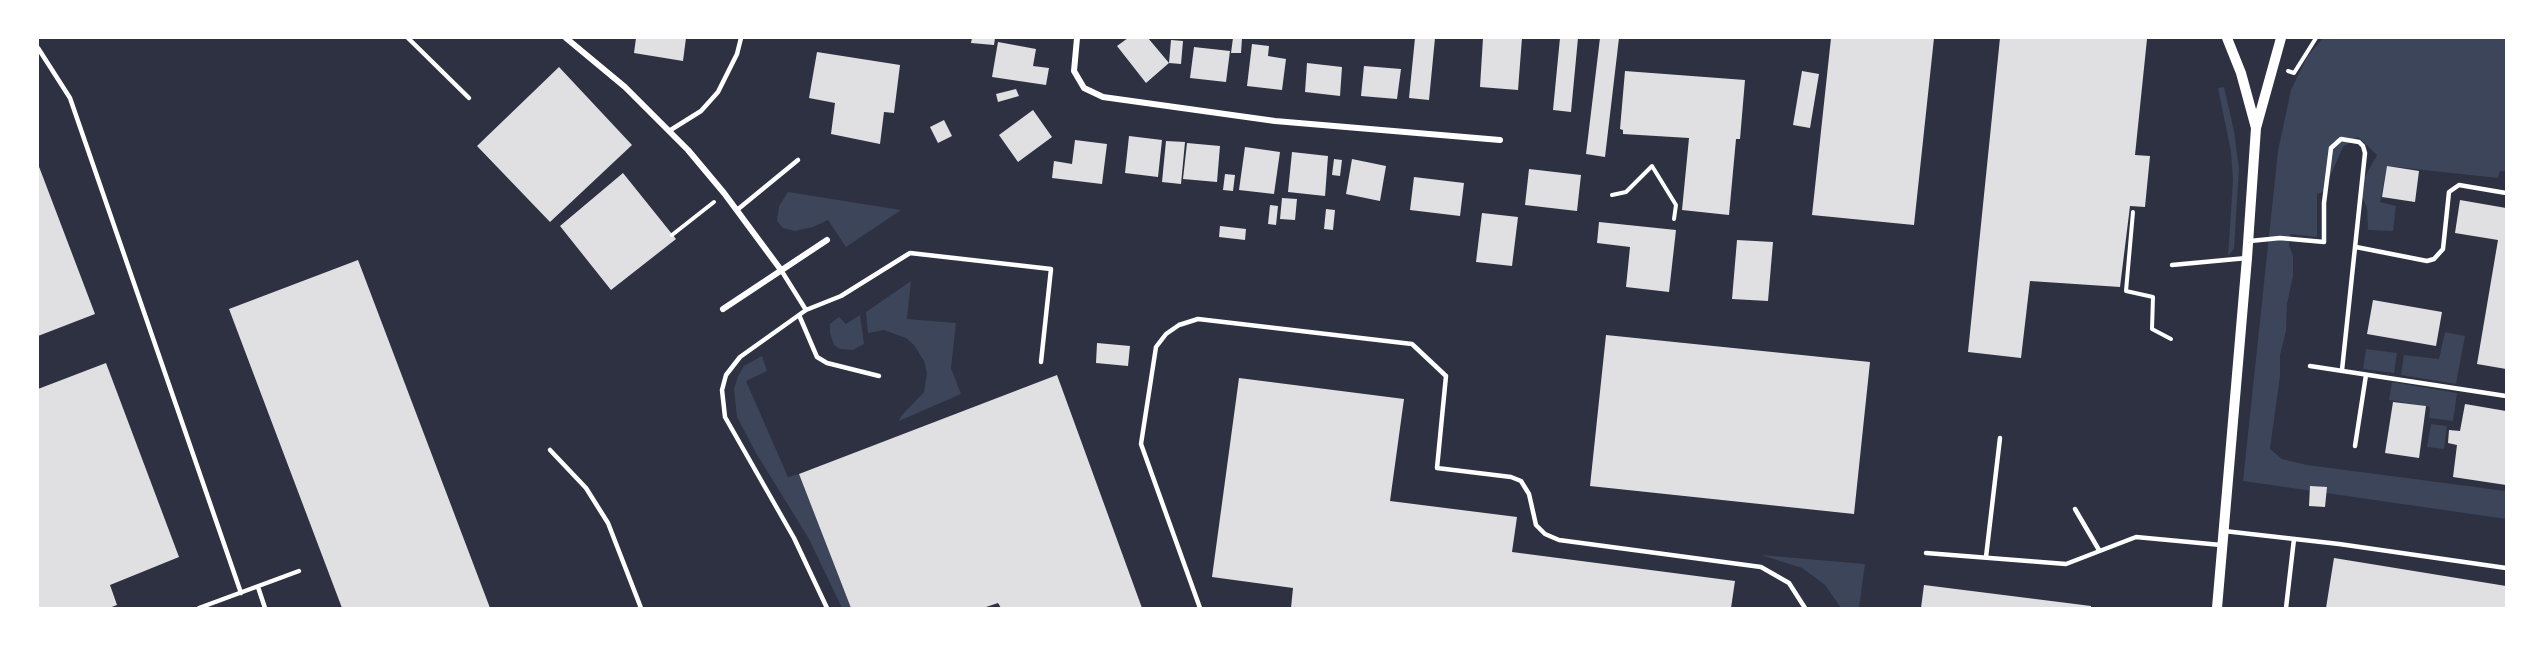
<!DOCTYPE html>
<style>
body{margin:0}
#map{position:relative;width:2544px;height:646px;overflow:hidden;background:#2d3142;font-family:"Noto Sans",sans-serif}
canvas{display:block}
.frame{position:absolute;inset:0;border:39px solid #fff;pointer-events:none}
</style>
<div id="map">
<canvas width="2544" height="646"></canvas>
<div class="frame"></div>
</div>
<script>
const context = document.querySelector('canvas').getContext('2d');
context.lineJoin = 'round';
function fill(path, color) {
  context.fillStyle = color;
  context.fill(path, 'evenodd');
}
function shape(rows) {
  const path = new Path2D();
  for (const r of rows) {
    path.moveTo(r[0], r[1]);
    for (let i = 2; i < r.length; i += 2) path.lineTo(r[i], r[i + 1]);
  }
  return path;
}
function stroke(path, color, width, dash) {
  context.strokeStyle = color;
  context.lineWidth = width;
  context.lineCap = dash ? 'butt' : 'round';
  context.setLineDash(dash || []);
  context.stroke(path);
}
fill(shape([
 [2323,38,2506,38,2506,171,2500,171,2498,178,2387,166,2380,202,2396,206,2393,231,2368,230,2367,208,2361,194,2363,180,2377,155,2358,137,2343,147,2323,192,2317,194,2317,237,2290,234,2289,245,2293,256,2293,276,2287,304,2286,331,2280,355,2280,376,2270,449,2282,459,2307,465,2506,491,2506,519,2243,481,2278,151,2291,90,2307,57],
 [2224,87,2234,131,2239,169,2234,249,2228,256,2233,180,2231,152,2218,88],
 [788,192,901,210,846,247,828,220,813,227,795,231,783,228,777,221,779,206],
 [911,281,907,319,956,323,951,368,961,394,899,421,901,416,924,392,927,373,924,361,914,345,906,338,884,330,868,333,866,312],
 [860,315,864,344,853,350,840,349,834,345,830,333,830,324,839,317,846,324],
 [2445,332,2465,336,2456,384,2401,375,2404,355,2439,359],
 [2366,349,2397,353,2394,373,2363,369],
 [762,356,767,371,746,381,788,477,799,474,851,608,842,608,809,539,756,453,737,417,734,389,738,376,744,366],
 [2392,382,2457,393,2453,421,2429,418,2430,407,2389,400],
 [2431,424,2447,426,2444,449,2427,447],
 [1761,555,1865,564,1859,608,1841,608,1825,585,1802,568]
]), '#3c4559');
fill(shape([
 [636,38,686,38,683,61,634,53],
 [972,38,995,38,994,45,971,43],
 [1128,38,1148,38,1169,63,1171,40,1183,41,1181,64,1169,63,1146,83,1117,46],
 [1233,38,1242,38,1241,53,1231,53],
 [1415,38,1435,38,1429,100,1409,98],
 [1483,38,1522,38,1518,90,1480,87],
 [1560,38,1578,38,1571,112,1553,110],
 [1600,38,1619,38,1605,157,1586,154],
 [1831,38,1934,38,1914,225,1812,215],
 [2000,38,2147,39,2135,155,2150,156,2145,207,2130,206,2120,287,2030,281,2021,358,1968,352],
 [998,42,1036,49,1033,66,1049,68,1046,85,992,77],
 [1252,44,1269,46,1268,56,1286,59,1282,90,1247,86],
 [1194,47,1230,51,1226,82,1190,78],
 [817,52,900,65,894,113,884,112,880,144,831,134,835,103,809,98],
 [1307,63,1342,67,1340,96,1305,92],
 [1364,66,1401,69,1397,99,1361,96],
 [559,67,632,145,550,222,477,146],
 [1625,71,1745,80,1740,139,1736,139,1729,215,1682,210,1689,138,1623,134,1623,130,1620,129],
 [1802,71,1819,74,1810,128,1793,125],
 [1016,89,1019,96,998,102,996,94],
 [1033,110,1052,137,1018,162,999,135],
 [944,120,952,136,938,143,930,127],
 [1129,136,1162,140,1158,177,1125,173],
 [1075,140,1107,144,1102,184,1052,178,1054,161,1072,164],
 [1166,141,1185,142,1181,184,1162,182],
 [1187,143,1220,146,1217,182,1183,179],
 [1245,147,1280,152,1274,194,1239,190],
 [1292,152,1328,156,1325,196,1288,192],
 [1334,159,1342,160,1340,176,1332,175],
 [1352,159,1386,166,1380,201,1346,194],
 [38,164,95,314,38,336],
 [2387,166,2419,171,2415,202,2382,197],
 [1529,169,1581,175,1577,211,1525,205],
 [623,173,676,239,611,290,560,226],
 [1225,174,1235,175,1233,191,1223,190],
 [1414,177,1464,183,1460,216,1410,210],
 [1282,198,1297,199,1295,220,1280,219],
 [2460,200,2506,208,2506,369,2477,364,2498,240,2455,233],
 [1270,205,1278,206,1276,225,1268,224],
 [1326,209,1335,210,1333,230,1324,229],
 [1482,213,1518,217,1512,266,1476,262],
 [1599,222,1676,230,1669,292,1626,287,1630,247,1597,243],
 [1220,226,1246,229,1245,240,1219,237],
 [1737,240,1773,242,1768,301,1732,299],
 [358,260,490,608,342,608,229,309],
 [2373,300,2442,312,2436,346,2367,334],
 [1606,335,1870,362,1854,514,1590,486],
 [1097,343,1130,346,1128,366,1096,363],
 [106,363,179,557,110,585,117,605,109,608,38,608,38,389],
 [1057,375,1142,608,1001,608,998,603,983,608,851,608,799,474],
 [1239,378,1404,399,1390,501,1517,517,1512,552,1735,581,1731,608,1291,608,1293,588,1212,577],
 [2393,402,2426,406,2419,458,2385,453],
 [2465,404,2506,411,2506,485,2453,477,2457,445,2448,443,2449,430,2460,431],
 [2310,486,2327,487,2325,507,2309,506],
 [2334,558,2506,586,2506,608,2326,608],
 [1924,585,2091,606,2091,608,1921,608]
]), '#e0e0e3');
stroke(shape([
 [2288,71,2294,73,2316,38],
 [1612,195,1626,192,1652,166,1676,205,1674,219],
 [2133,212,2126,291,2153,297,2152,329,2171,339],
 [672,235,714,202]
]), '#fff', 4);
stroke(shape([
 [408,38,469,98],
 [38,48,70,98,241,593],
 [669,131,701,111,718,92,737,54,741,38],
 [737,210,798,160],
 [2250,241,2280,238,2324,242,2324,203,2331,148,2341,139,2359,142,2363,146,2365,153,2342,370],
 [2356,247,2427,261,2434,259,2443,249,2449,192,2459,185,2506,193],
 [2172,265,2247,258],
 [781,270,806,310],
 [799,315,817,357,827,363,879,376],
 [2310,366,2506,396],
 [2355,446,2366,375],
 [550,450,586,488,608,523,641,608],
 [2075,509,2099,550],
 [2224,531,2339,544,2506,568],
 [1926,553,2066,564,2136,537,2221,545],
 [1986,557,2000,438],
 [258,587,265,608],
 [199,608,299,571],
 [827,608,794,538,725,417,722,390,726,375,740,357,806,310,841,296,910,253,1051,269,1041,362],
 [1200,608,1141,444,1156,347,1166,334,1179,325,1198,319,1412,344,1446,376,1437,468,1511,477,1521,481,1529,494,1536,525,1545,534,1559,540,1761,567,1789,583,1805,608],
 [2286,608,2294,539]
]), '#fff', 4.5);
stroke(shape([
 [566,38,625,87,688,150,724,193,781,270],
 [1077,38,1074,71,1084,88,1103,97,1275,121,1500,140],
 [723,309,827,240]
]), '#fff', 6);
stroke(shape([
 [2227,38,2241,73,2256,128],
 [2217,608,2247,258,2256,128,2281,38]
]), '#fff', 10);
</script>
